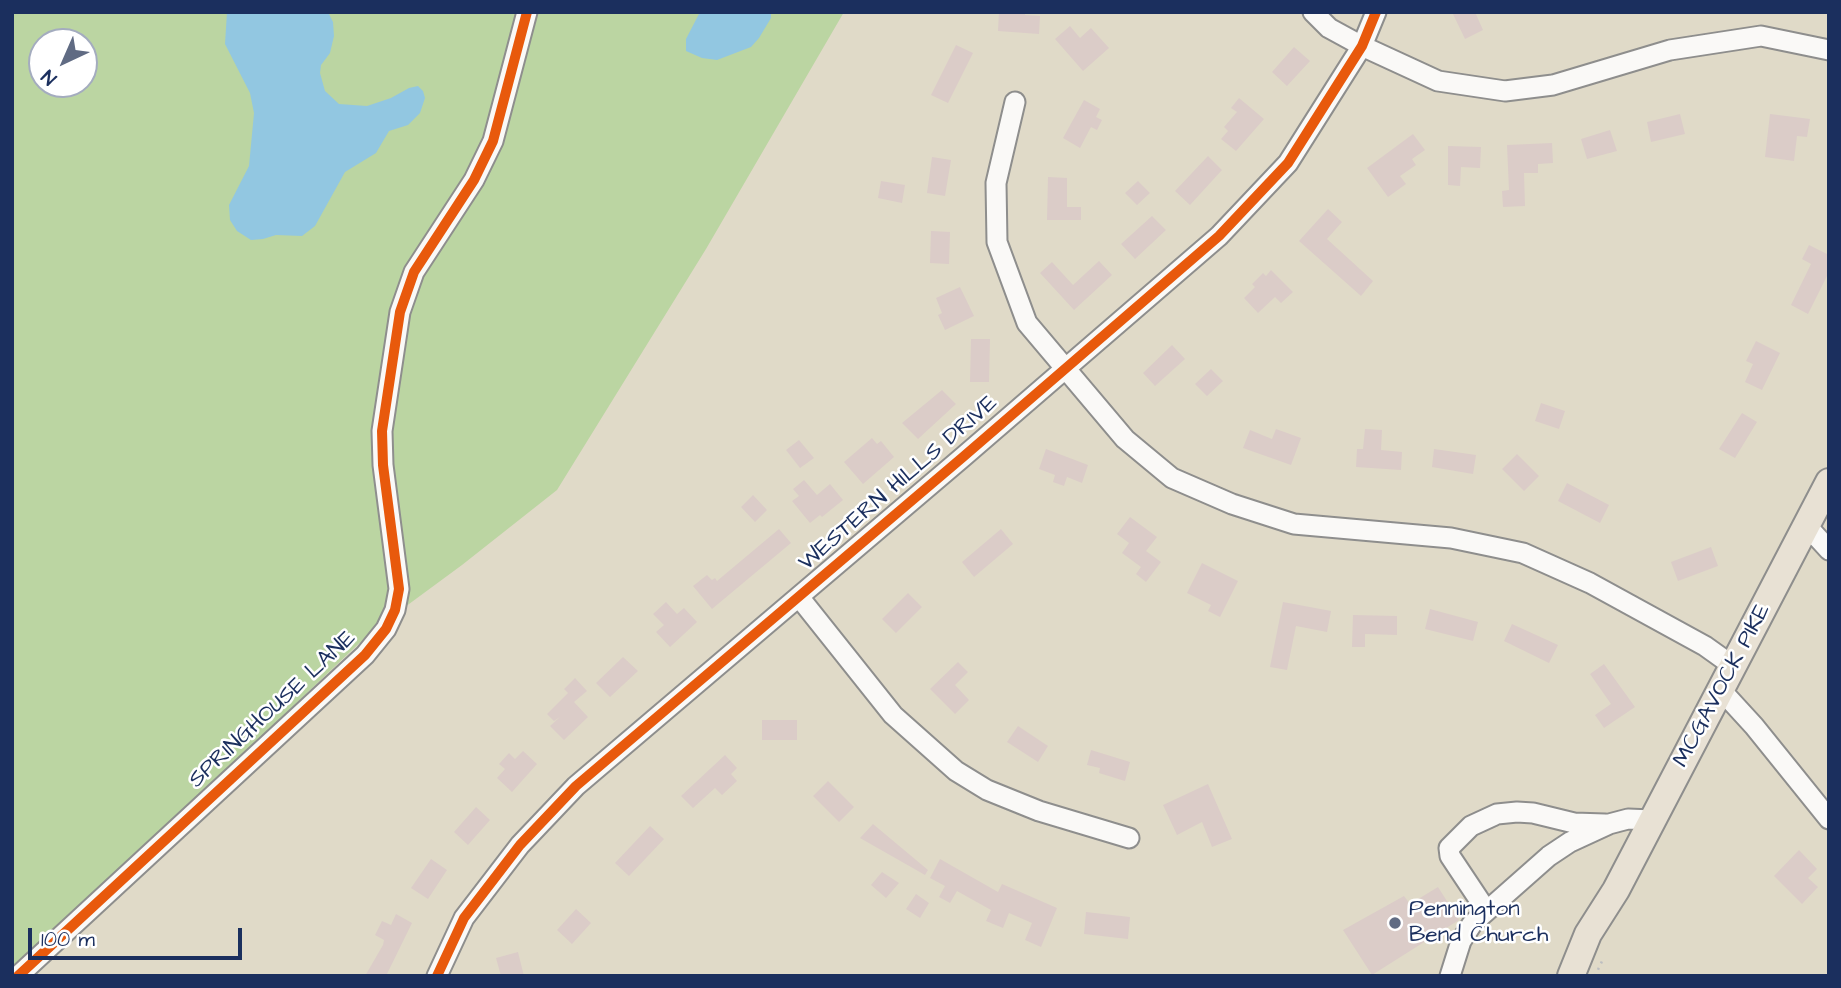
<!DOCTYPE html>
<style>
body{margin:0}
#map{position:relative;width:1841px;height:988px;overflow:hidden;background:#e0dac8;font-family:"Architects Daughter",sans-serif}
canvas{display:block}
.frame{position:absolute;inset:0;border:14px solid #1b2f5e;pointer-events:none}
.north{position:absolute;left:28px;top:28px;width:70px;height:70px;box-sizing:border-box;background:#fff;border:2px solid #a4acbf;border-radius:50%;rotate:224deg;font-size:19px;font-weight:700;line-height:28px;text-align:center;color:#1b2f5e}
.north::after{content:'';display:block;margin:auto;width:24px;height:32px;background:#606b83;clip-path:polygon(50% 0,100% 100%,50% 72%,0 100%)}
.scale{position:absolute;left:28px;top:928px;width:214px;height:32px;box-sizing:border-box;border:4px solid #1b2f5e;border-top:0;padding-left:9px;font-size:21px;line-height:24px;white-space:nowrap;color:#1b2f5e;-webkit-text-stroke:5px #fff;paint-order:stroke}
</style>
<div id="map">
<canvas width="1841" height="988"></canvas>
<div class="frame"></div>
<div class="north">N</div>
<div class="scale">100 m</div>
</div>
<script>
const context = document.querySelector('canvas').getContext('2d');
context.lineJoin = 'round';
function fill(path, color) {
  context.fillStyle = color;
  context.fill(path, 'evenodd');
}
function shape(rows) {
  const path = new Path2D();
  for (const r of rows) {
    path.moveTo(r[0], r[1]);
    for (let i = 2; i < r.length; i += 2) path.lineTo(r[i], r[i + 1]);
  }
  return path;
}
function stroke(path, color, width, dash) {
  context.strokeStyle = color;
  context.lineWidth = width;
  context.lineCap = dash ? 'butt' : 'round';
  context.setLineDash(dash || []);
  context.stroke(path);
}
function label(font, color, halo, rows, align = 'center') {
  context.font = font + ' "Architects Daughter",sans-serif';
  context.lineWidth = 5;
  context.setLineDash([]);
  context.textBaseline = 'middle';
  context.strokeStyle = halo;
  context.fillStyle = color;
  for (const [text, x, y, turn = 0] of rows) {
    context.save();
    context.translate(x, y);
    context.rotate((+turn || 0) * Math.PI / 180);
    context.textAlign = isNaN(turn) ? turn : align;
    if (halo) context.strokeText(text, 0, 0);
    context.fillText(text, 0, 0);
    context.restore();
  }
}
fill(shape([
 [12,12,844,12,706,249,557,490,462,565,371,632,12,974],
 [42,42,84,42,84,84,42,84]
]), '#bbd5a2');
fill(shape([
 [227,12,328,12,333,22,334,36,330,53,321,65,320,73,325,91,339,104,367,106,391,98,409,88,418,86,423,91,425,98,420,113,408,125,389,131,376,153,345,172,315,226,302,236,276,235,263,239,251,240,237,231,230,220,229,205,249,166,254,113,250,93,225,44],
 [700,12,771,12,771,18,759,38,751,47,717,60,702,58,686,51,686,39]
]), '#92c7e1');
fill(shape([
 [999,12,1025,12,1025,15,1040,16,1039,34,998,31],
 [1452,12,1475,12,1483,30,1465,39],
 [1070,26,1080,38,1091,28,1109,48,1083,71,1055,39],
 [956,45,973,53,948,103,931,95],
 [1294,47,1310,61,1287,86,1272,72],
 [1239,98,1264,119,1236,151,1221,139,1228,131,1224,127,1237,112,1231,108],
 [1084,100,1100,109,1096,117,1102,120,1097,130,1091,127,1080,148,1063,138],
 [1680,114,1685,134,1651,142,1647,122],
 [1770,114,1810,119,1807,137,1797,136,1794,161,1765,157],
 [1610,130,1617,151,1587,159,1581,139],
 [1413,134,1425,150,1412,159,1416,165,1400,176,1406,184,1388,197,1367,168],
 [1552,143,1553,163,1538,164,1538,173,1524,173,1525,206,1503,207,1502,191,1509,190,1507,145],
 [1448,146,1481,147,1480,168,1461,167,1460,186,1448,185],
 [1208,156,1222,170,1190,205,1175,191],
 [932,157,951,160,945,196,927,193],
 [1048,177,1067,178,1067,207,1081,207,1081,220,1047,220],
 [881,181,905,185,902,203,878,198],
 [1138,181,1150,193,1137,205,1125,193],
 [1328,209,1342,222,1327,239,1373,281,1361,296,1299,241],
 [1152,216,1166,230,1135,259,1121,244],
 [931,231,950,232,949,264,930,263],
 [1809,245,1829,255,1829,272,1808,314,1791,305,1811,264,1802,259],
 [1099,261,1112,275,1074,310,1040,273,1052,262,1073,285],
 [1271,270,1293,292,1281,303,1275,297,1258,313,1244,298,1255,287,1252,284,1263,273,1266,276],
 [960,287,974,316,945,330,938,315,942,313,936,298],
 [971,339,990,339,989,382,970,382],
 [1756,341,1780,353,1762,390,1745,382,1753,364,1746,361],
 [1172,345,1185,359,1155,386,1143,373],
 [1211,369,1223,381,1207,396,1195,384],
 [942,390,956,404,918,439,902,423],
 [1541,403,1565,411,1559,429,1535,421],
 [1742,413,1757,422,1735,458,1719,449],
 [1276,429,1301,438,1291,465,1243,448,1250,430,1272,439],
 [1365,429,1382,430,1381,450,1402,452,1401,470,1356,467,1357,449,1363,449],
 [872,438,877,444,881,441,894,457,863,484,844,462],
 [799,440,814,458,800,468,786,450],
 [1046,449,1088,465,1082,483,1067,477,1064,486,1053,482,1055,475,1039,469],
 [1434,449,1476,455,1473,474,1432,467],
 [1517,454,1539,476,1524,491,1502,469],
 [804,480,817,495,830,484,843,500,822,517,820,515,810,523,792,501,799,496,793,489],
 [1567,483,1609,505,1600,523,1558,501],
 [753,495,767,510,755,522,741,507],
 [1130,517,1157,537,1146,551,1161,562,1146,582,1136,574,1141,567,1122,553,1129,543,1117,534],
 [779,529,791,543,712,609,693,586,707,575,712,580,715,578,717,581],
 [1001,529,1013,544,974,577,962,562],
 [1711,547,1718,566,1678,581,1671,562],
 [1202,563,1238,581,1220,617,1208,611,1211,605,1187,593],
 [908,593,922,607,896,633,882,619],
 [666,602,677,614,684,608,697,622,670,647,656,632,664,625,653,614],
 [1283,602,1331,611,1327,632,1296,626,1287,670,1270,667],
 [1430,609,1478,622,1473,641,1425,629],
 [1353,615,1397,616,1397,635,1365,634,1365,647,1352,647],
 [1512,624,1558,645,1549,663,1504,641],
 [623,657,638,671,610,697,596,683],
 [958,662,968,672,955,685,969,700,955,714,930,689],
 [1604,664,1635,707,1604,728,1595,715,1611,704,1590,674],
 [575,678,587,691,574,702,588,717,564,740,550,726,560,717,554,721,547,714,568,693,564,689],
 [762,720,797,720,797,740,762,740],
 [1018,726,1048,746,1038,762,1007,742],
 [1091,750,1130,762,1125,781,1099,773,1100,768,1087,765],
 [523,751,537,764,512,792,497,778,505,769,499,764,509,753,515,759],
 [725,755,737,768,731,774,737,781,722,795,715,788,693,808,681,796],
 [828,781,854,807,839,822,813,796],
 [1208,784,1232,839,1212,847,1202,822,1177,835,1163,805],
 [476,807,490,820,468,845,454,832],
 [873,824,928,870,925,875,860,838],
 [650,826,664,839,629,876,615,863],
 [1799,850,1817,869,1808,878,1818,887,1802,904,1774,876],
 [431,859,447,870,428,899,411,888],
 [940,859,998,892,1002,884,1057,908,1041,947,1025,940,1032,923,1009,913,1003,928,986,921,991,910,957,891,950,903,939,897,945,886,930,878],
 [882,872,899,883,886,898,871,885],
 [1438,887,1459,920,1372,975,1343,930,1404,896,1410,904],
 [916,894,929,903,920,918,906,909],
 [576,909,591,923,572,944,557,930],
 [1086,912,1130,917,1128,939,1084,934],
 [396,914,412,923,386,976,365,976,383,945,384,940,375,935,382,921,391,925],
 [518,952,524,976,501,976,496,958]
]), '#dbccc8');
const minor = shape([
 [1313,12,1329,28,1362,46,1438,81,1505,91,1553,85,1670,50,1761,36,1829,50],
 [1015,102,996,183,997,242,1027,323,1125,439,1172,478,1232,504,1294,524,1451,538,1523,553,1590,583,1705,646,1733,666],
 [1807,526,1829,550],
 [799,597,893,715,956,771,987,790,1039,811,1129,838],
 [1721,690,1754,726,1829,819],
 [1486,910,1450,856,1449,848,1471,826,1497,814,1517,812,1533,813,1574,823,1605,824],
 [18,976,365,655,386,629,395,610,399,589,383,465,382,431,400,312,414,272,474,180,493,141,527,12],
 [437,976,464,918,520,845,576,786,963,457,1219,236,1288,163,1362,46,1376,12],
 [1450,976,1461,941,1472,924,1549,856,1570,842,1609,824,1628,819,1652,820]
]);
const major = shape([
 [1571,976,1588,934,1616,890,1829,482]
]);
stroke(minor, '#8e8e8d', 23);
stroke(major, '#8e8e8d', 30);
stroke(shape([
 [1595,976,1604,957]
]), '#bdbec0', 2.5, [2, 5]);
stroke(minor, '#faf9f7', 19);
stroke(major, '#e8e1d4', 26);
stroke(shape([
 [18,976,365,655,386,629,395,610,399,589,383,465,382,431,400,312,414,272,474,180,493,141,527,12],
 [437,976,464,918,520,845,576,786,963,457,1219,236,1288,163,1362,46,1376,12]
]), '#e8590c', 10);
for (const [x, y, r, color] of [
 [1395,923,7,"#606b83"]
]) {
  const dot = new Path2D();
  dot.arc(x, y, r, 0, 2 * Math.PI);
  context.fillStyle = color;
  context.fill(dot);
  stroke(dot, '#fff', 2.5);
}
label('23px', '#1b2f5e', '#fff', [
 ["WESTERN HILLS DRIVE",899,484,-41],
 ["MCGAVOCK PIKE",1723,686,-62],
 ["SPRINGHOUSE LANE",273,710,-43]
]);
label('23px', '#1b2f5e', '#fff', [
 ["Pennington",1409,910],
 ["Bend Church",1409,936]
], 'left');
</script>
